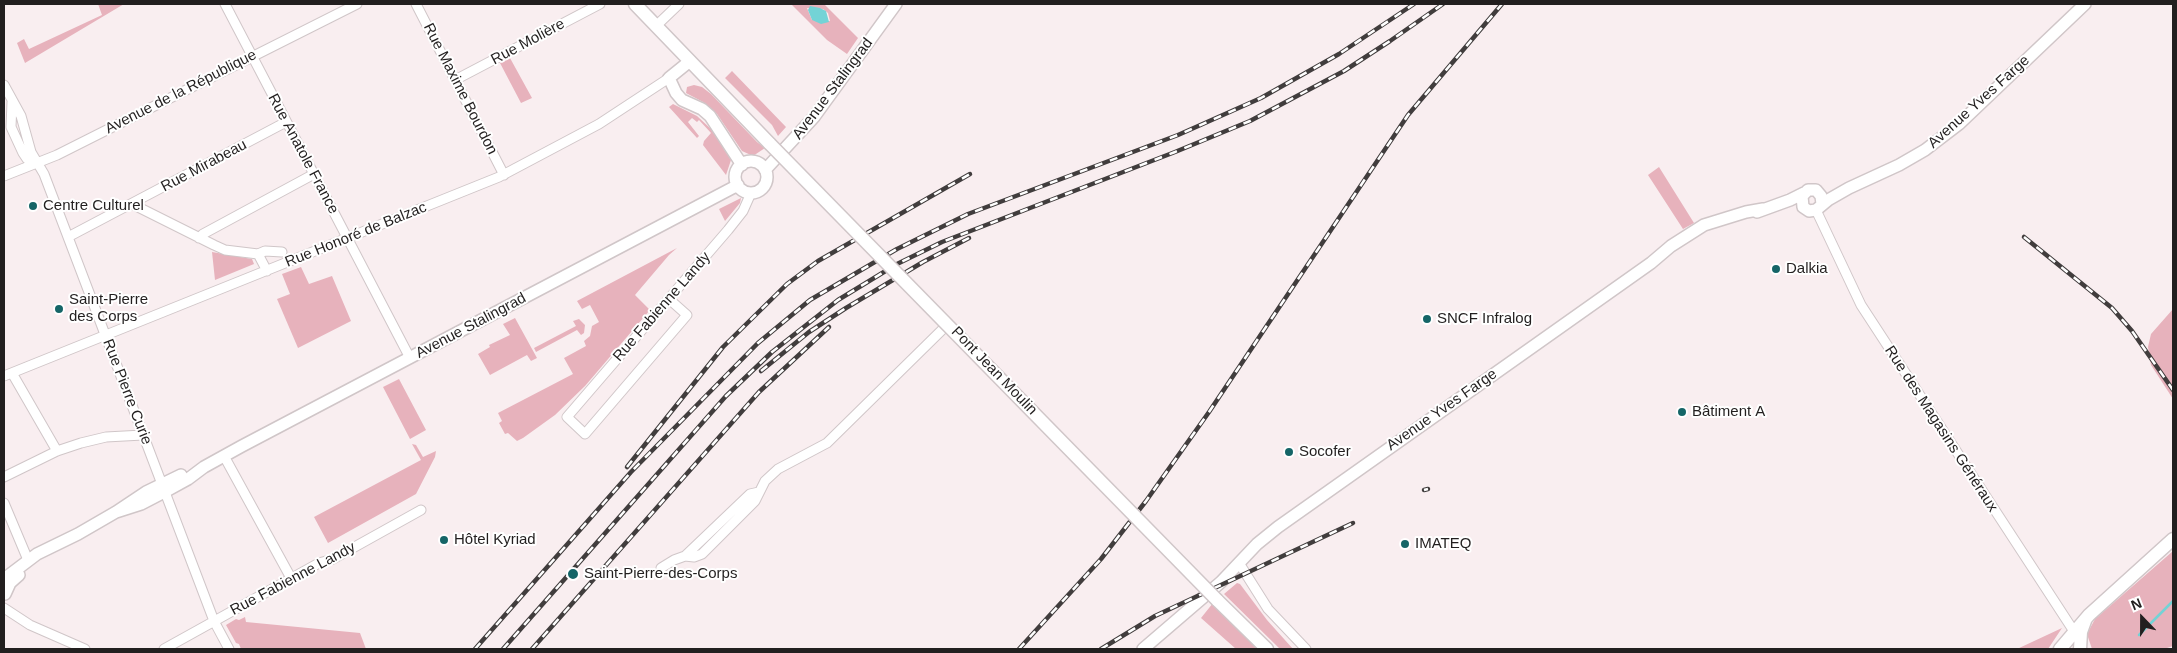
<!DOCTYPE html>
<meta charset="utf-8">
<style>
body{margin:0}
#map{position:relative;width:2177px;height:653px;overflow:hidden;background:#f9eef0;font-family:Arial,sans-serif}
canvas{display:block}
.frame{position:absolute;inset:0;border:5px solid #221f1f;pointer-events:none}
.north{position:absolute;left:2117px;top:593px;width:50px;height:50px;-webkit-text-stroke:4px #fff;paint-order:stroke;rotate:338deg;font-size:14px;font-weight:700;line-height:20px;text-align:center;color:#221f1f}
.north::after{content:'';display:block;margin:auto;width:18px;height:22px;background:#221f1f;clip-path:polygon(50% 0,100% 100%,50% 72%,0 100%)}
</style>
<div id="map">
<canvas width="2177" height="653"></canvas>
<div class="frame"></div>
<div class="north">N</div>
</div>
<script>
const context = document.querySelector('canvas').getContext('2d');
context.lineJoin = 'round';
function fill(path, color) {
  context.fillStyle = color;
  context.fill(path, 'evenodd');
}
function shape(rows) {
  const path = new Path2D();
  for (const r of rows) {
    if (r.length === 3) {
      path.moveTo(r[0] + r[2], r[1]);
      path.arc(r[0], r[1], r[2], 0, 2 * Math.PI);
      continue;
    }
    path.moveTo(r[0], r[1]);
    for (let i = 2; i < r.length; i += 2) path.lineTo(r[i], r[i + 1]);
  }
  return path;
}
function stroke(path, color, width, dash) {
  context.strokeStyle = color;
  context.lineWidth = width;
  context.lineCap = dash ? 'butt' : 'round';
  context.setLineDash(dash || []);
  context.stroke(path);
}
function label(font, color, halo, rows, align = 'center') {
  context.font = font + ' Arial,sans-serif';
  context.lineWidth = 4;
  context.setLineDash([]);
  context.textBaseline = 'middle';
  context.strokeStyle = halo;
  context.fillStyle = color;
  for (const [text, x, y, turn = 0] of rows) {
    context.save();
    context.translate(x, y);
    context.rotate((+turn || 0) * Math.PI / 180);
    context.textAlign = isNaN(turn) ? turn : align;
    if (halo) context.strokeText(text, 0, 0);
    context.fillText(text, 0, 0);
    context.restore();
  }
}
fill(shape([
 [98,4,124,4,25,63,17,43,24,39,29,49,102,15],
 [791,4,824,4,858,38,847,54,827,40],
 [807,8,823,9,828,13,830,21,812,20],
 [510,58,532,98,521,103,500,63],
 [732,71,786,127,778,136,772,125,725,78],
 [694,85,702,87,711,94,757,142,765,148,753,156,742,151,717,114,703,102,686,93,687,87],
 [673,104,697,116,711,129,731,160,726,175,703,145,704,141,711,133,699,120,697,122,692,118,688,122,699,136,697,138,669,107],
 [1659,167,1694,223,1683,229,1648,175],
 [741,198,740,203,725,221,719,209],
 [677,248,669,255,635,295,650,310,585,386,555,415,523,438,517,441,508,433,505,434,499,423,502,421,498,413,573,374,564,358,586,346,584,341,590,336,592,326,599,322,590,305,582,309,577,301],
 [212,252,252,259,254,264,215,280],
 [301,267,309,284,332,276,351,321,298,348,277,299,290,294,282,274],
 [2173,309,2173,399,2151,365,2148,347,2151,334],
 [515,318,537,358,531,361,527,355,490,375,478,354,490,347,489,345,510,335,503,324],
 [579,319,585,325,584,333,581,335,577,330,536,352,534,348,576,326,573,321],
 [399,379,426,430,410,439,383,387],
 [412,444,416,445,423,457,436,451,435,457,416,494,328,543,314,517,421,460],
 [2173,551,2173,646,2164,649,2092,649,2087,634,2095,619],
 [1237,583,1240,584,1267,620,1293,649,1280,649,1224,594],
 [1213,603,1259,649,1236,649,1201,618],
 [245,617,246,622,360,633,366,649,241,649,239,644,236,643,226,625,236,619,239,620],
 [2062,628,2048,649,2017,649]
]), '#e7b2bc');
fill(shape([
 [810,6,820,8,826,11,829,22,821,24,812,20,808,10]
]), '#73d3d6');
stroke(shape([
 [2139,635,2173,601]
]), '#73d3d6', 2.5);
const minor = shape([
 [225,4,410,358],
 [416,4,504,175],
 [657,25,679,4],
 [455,80,600,4],
 [4,85,21,116,31,152,44,174,214,621,229,649],
 [12,102,11,127,23,153,27,159,38,163],
 [4,176,57,155,357,4],
 [132,204,214,245,225,250,258,254,267,271],
 [1816,210,1861,305,2077,636],
 [68,237,286,122],
 [199,238,203,234,314,174],
 [258,254,265,251,282,252],
 [669,299,687,315,585,434,567,417,728,230,743,211,751,193],
 [12,373,57,451],
 [4,376,499,177,599,124,669,78],
 [224,456,291,578],
 [4,477,57,451,81,443,106,437,143,435],
 [4,503,28,560],
 [685,556,750,494,759,492],
 [1239,563,1268,609,1306,649],
 [661,568,674,560,685,556,694,557,702,554,755,501,765,481,778,469,827,443,948,324],
 [4,608,30,625,85,649],
 [164,649,319,563,333,559,421,510]
]);
const tertiary = shape([
 [690,61,669,78,676,93,682,100,702,109,710,116,742,165],
 [751,177,16],
 [765,170,814,117,896,4],
 [1822,204,1821,196,1816,190,1808,190,1802,196,1803,207,1809,211,1816,210,1828,200,1849,188,1899,165,1925,150,1959,124,2085,4],
 [1757,212,1790,200,1804,193],
 [116,512,141,504,166,491,188,479,204,467,242,446,738,185],
 [4,579,37,554,78,534,116,512,146,492,181,475],
 [5,594,10,583,19,575],
 [1143,649,1221,582,1257,544,1278,527,1651,263,1671,246,1704,225,1746,212,1763,209]
]);
const secondary = shape([
 [635,4,770,144],
 [1217,600,1267,649],
 [2060,649,2089,615,2173,539],
 [2080,649,2081,632,2085,621]
]);
stroke(minor, '#d0c6c8', 11);
stroke(tertiary, '#d0c6c8', 14);
stroke(secondary, '#d0c6c8', 15);
stroke(minor, '#fff', 9);
stroke(tertiary, '#fff', 11);
stroke(secondary, '#fff', 12);
const rail = shape([
 [2024,237,2112,308,2132,331,2173,390],
 [761,371,809,332,846,308,923,262,969,238],
 [627,467,723,347,787,284,818,261,970,174],
 [1424,490,1428,489],
 [475,649,631,472,758,343,810,300,897,249,968,214,1178,135,1261,98,1339,54,1414,4],
 [503,649,726,396,772,352,838,300,897,264,942,242,1175,152,1250,121,1344,71,1390,41,1443,4],
 [532,649,759,392,829,327],
 [1019,649,1101,559,1146,501,1209,412,1408,115,1502,4],
 [1101,649,1155,616,1353,523]
]);
stroke(rail, '#413d3d', 4.5);
stroke(rail, '#fff', 2.5, [8]);
const secondaryBridge = shape([
 [770,144,1217,600]
]);
stroke(secondaryBridge, '#d0c6c8', 15, []);
stroke(secondaryBridge, '#fff', 12);
for (const [x, y, r, color] of [
 [33,206,5,"#156567"],
 [1776,269,5,"#156567"],
 [59,309,5,"#156567"],
 [1427,319,5,"#156567"],
 [1682,412,5,"#156567"],
 [1289,452,5,"#156567"],
 [444,540,5,"#156567"],
 [1405,544,5,"#156567"],
 [573,574,6,"#156567"]
]) {
  const dot = new Path2D();
  dot.arc(x, y, r, 0, 2 * Math.PI);
  context.fillStyle = color;
  context.fill(dot);
  stroke(dot, '#fff', 2);
}
label('15px', '#221f1f', '#fff', [
 ["Rue Molière",528,42,-28],
 ["Rue Maxime Bourdon",460,89,63],
 ["Avenue Stalingrad",833,89,-53],
 ["Avenue de la République",181,92,-27],
 ["Avenue Yves Farge",1979,102,-42],
 ["Rue Anatole France",303,154,62],
 ["Rue Mirabeau",204,166,-28],
 ["Rue Honoré de Balzac",356,235,-22],
 ["Rue Fabienne Landy",662,307,-49],
 ["Avenue Stalingrad",471,326,-28],
 ["Pont Jean Moulin",994,371,46],
 ["Rue Pierre Curie",127,392,69],
 ["Avenue Yves Farge",1442,410,-35],
 ["Rue des Magasins Généraux",1941,429,57],
 ["Rue Fabienne Landy",293,579,-28]
]);
label('15px', '#221f1f', '#fff', [
 ["Centre Culturel",43,206],
 ["Dalkia",1786,269],
 ["Saint-Pierre",69,300],
 ["des Corps",69,317],
 ["SNCF Infralog",1437,319],
 ["Bâtiment A",1692,412],
 ["Socofer",1299,452],
 ["Hôtel Kyriad",454,540],
 ["IMATEQ",1415,544],
 ["Saint-Pierre-des-Corps",584,574]
], 'left');
</script>
